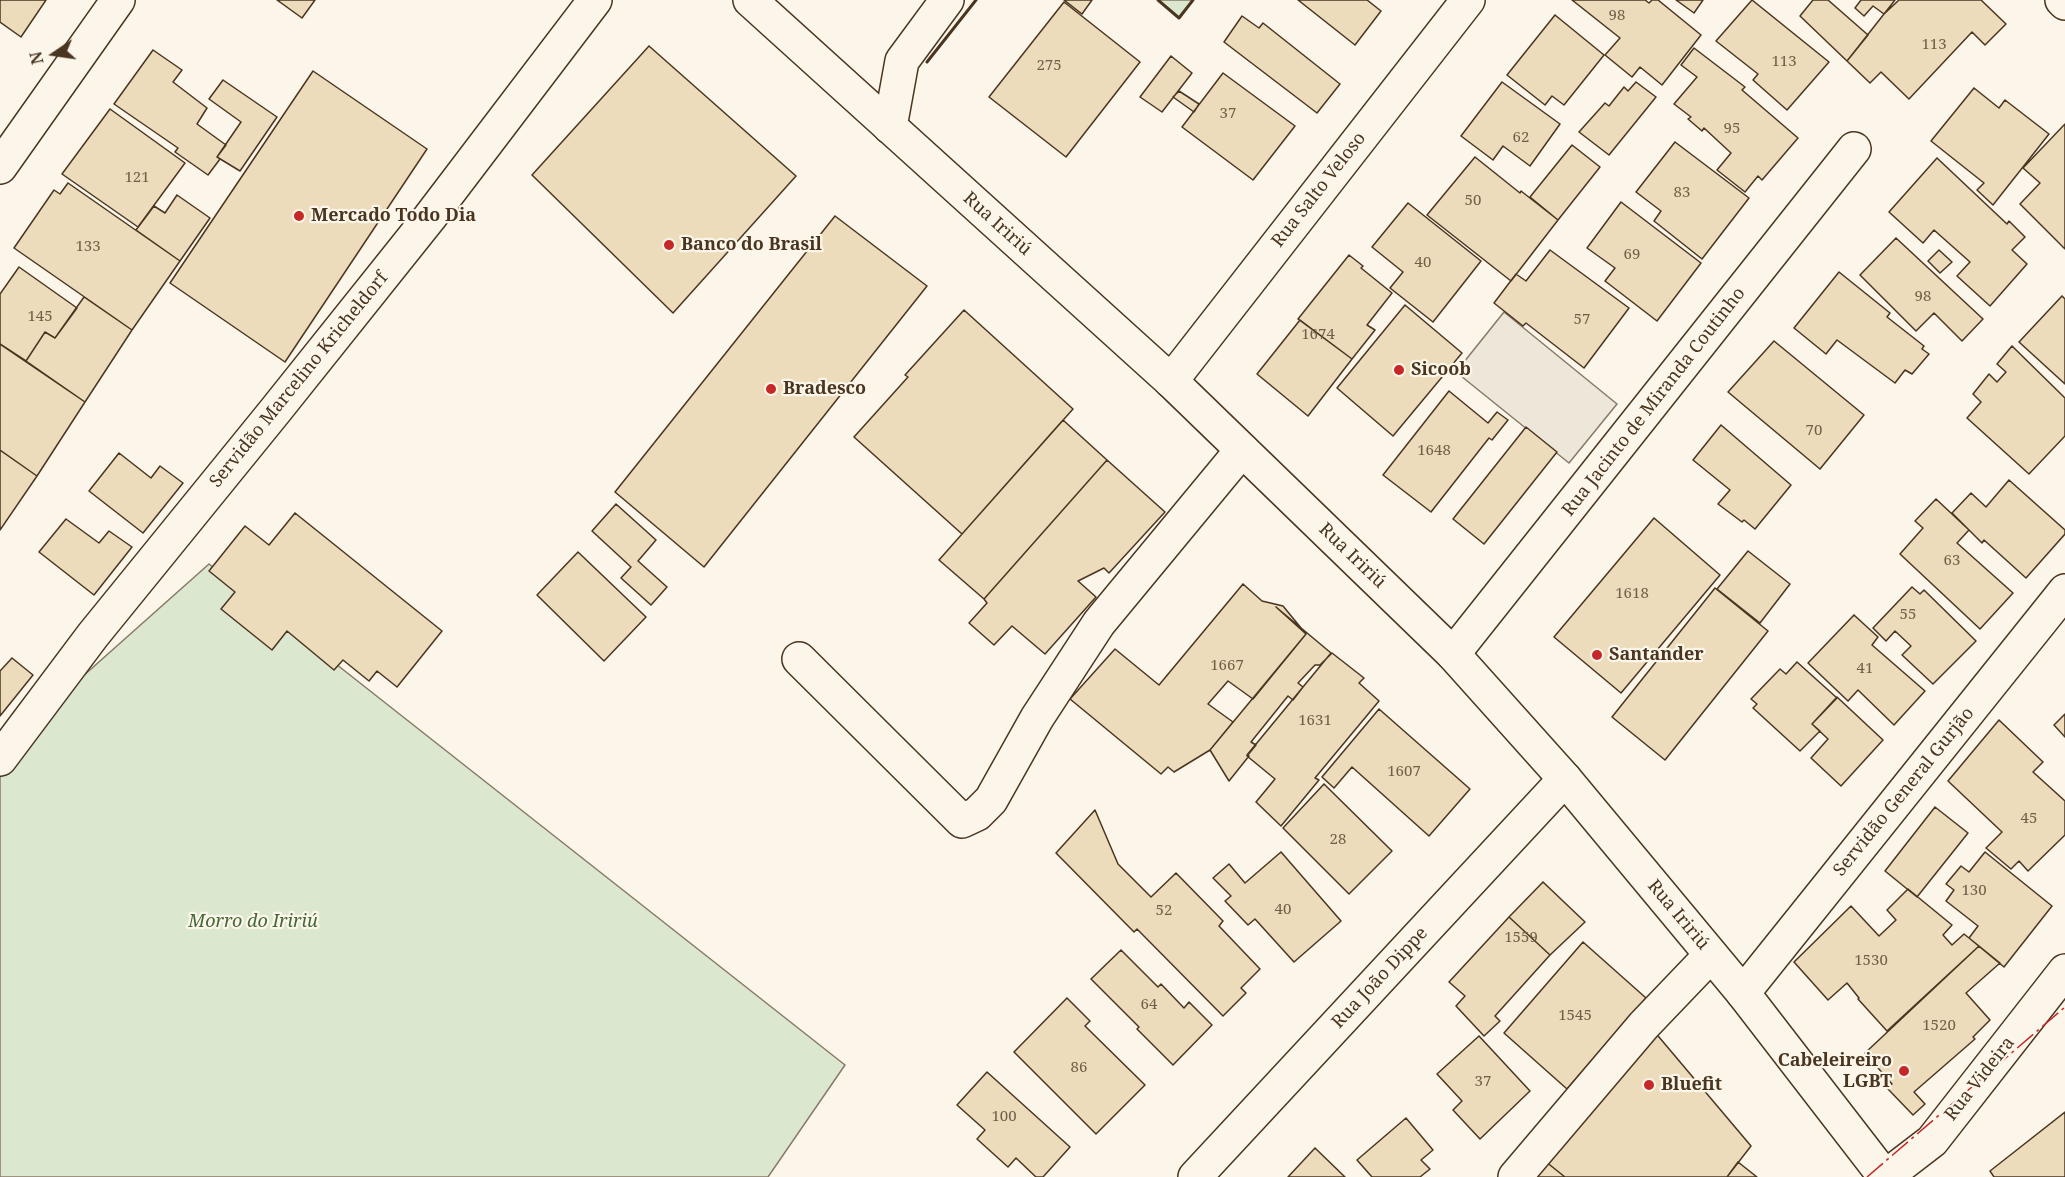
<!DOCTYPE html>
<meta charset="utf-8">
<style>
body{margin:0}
#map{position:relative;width:2065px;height:1177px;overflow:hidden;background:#fbf6e9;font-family:"Noto Serif",serif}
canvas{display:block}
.north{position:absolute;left:24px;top:24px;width:60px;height:60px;-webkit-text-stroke:4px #fbf6e9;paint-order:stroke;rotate:257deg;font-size:16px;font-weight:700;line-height:24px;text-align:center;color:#4a3520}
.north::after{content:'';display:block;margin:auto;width:21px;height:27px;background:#4a3520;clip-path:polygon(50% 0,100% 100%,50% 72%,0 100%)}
</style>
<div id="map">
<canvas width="2065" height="1177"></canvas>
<div class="north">N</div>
</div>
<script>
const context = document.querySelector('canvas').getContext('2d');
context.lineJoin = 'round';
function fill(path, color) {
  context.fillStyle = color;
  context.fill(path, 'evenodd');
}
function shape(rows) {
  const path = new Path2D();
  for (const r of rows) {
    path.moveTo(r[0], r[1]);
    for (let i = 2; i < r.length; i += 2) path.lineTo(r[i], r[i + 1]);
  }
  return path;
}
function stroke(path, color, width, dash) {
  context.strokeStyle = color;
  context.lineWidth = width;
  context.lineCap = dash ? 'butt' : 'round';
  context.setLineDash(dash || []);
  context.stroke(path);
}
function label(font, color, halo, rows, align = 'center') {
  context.font = font + ' "Noto Serif",serif';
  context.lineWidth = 4.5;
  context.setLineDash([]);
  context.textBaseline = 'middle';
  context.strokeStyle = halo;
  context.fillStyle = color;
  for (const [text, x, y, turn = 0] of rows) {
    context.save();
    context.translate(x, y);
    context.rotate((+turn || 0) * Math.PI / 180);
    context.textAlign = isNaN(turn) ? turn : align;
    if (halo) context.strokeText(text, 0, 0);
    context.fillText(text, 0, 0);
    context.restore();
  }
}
const green = shape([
 [1158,0,1193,0,1179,18,1158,0],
 [209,564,845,1065,768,1177,0,1177,0,750,209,564]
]);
fill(green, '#dce7d0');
stroke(green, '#887966', 1.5);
const parking = shape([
 [1504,312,1617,404,1569,463,1456,372,1504,312]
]);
fill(parking, '#ede7d9');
stroke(parking, '#887966', 1.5);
const building = shape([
 [0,0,46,0,21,37,0,22,0,0],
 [277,0,315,0,302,18,277,0],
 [1064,0,1092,0,1082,14,1064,0],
 [1298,0,1367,0,1381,11,1355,45,1298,0],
 [1572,0,1645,0,1649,3,1652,0,1658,0,1701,35,1662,85,1640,67,1632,77,1605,55,1620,38,1572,0],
 [1676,0,1703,0,1694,13,1676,0],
 [1752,0,1829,62,1787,110,1753,80,1758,74,1716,41,1752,0],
 [1813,0,1828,0,1868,35,1847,61,1800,16,1813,0],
 [1861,0,1895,0,1884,14,1873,6,1864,16,1855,8,1861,0],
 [1899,0,1981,0,2006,24,1985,45,1972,32,1909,99,1881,72,1870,83,1847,61,1884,14,1899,0],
 [1064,2,1140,62,1066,157,989,97,1064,2],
 [1555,15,1604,55,1564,105,1552,96,1545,105,1507,75,1555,15],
 [1242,16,1259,28,1263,23,1340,84,1317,113,1224,42,1242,16],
 [649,46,796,176,673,313,532,175,649,46],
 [1694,48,1745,87,1742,90,1798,138,1762,180,1758,176,1745,192,1717,170,1731,153,1704,128,1702,131,1688,119,1691,117,1674,104,1697,77,1681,65,1694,48],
 [153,50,182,70,173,82,207,108,197,124,226,145,217,157,220,159,208,175,175,152,178,148,114,104,153,50],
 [1171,56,1192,73,1162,112,1140,97,1171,56],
 [313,71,427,149,285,362,170,283,313,71],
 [1223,73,1295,126,1253,180,1182,127,1223,73],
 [223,80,277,117,240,171,217,157,241,122,209,99,223,80],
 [1502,82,1560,124,1530,166,1503,146,1493,160,1461,136,1502,82],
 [1636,82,1656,97,1609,155,1579,132,1605,103,1609,106,1624,87,1628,91,1636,82],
 [1974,88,1999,108,2005,100,2049,134,1993,205,1977,190,1984,183,1931,141,1974,88],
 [1179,91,1199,104,1194,112,1173,97,1179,91],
 [110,109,185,163,138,227,62,174,110,109],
 [2065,124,2065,249,2020,204,2040,183,2023,168,2065,124],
 [1675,142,1749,198,1702,259,1654,221,1661,211,1636,192,1675,142],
 [1572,145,1600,167,1558,220,1530,197,1572,145],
 [1475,157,1520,193,1521,191,1558,220,1511,281,1427,215,1475,157],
 [1937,158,2007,224,2009,221,2025,237,2012,250,2027,264,1990,306,1957,276,1970,262,1934,230,1923,243,1889,212,1937,158],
 [68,183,180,261,132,330,14,248,54,190,60,194,68,183],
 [177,195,210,218,180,261,136,230,154,206,165,213,177,195],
 [1621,202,1701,263,1657,321,1605,281,1615,268,1587,248,1621,202],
 [1408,203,1481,261,1433,322,1390,288,1403,272,1372,247,1408,203],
 [835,216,927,286,704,567,615,492,835,216],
 [1896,238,1983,319,1962,341,1934,313,1916,331,1860,275,1896,238],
 [1550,250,1629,308,1584,368,1526,323,1523,326,1494,303,1516,274,1526,281,1550,250],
 [1939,250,1952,262,1940,273,1928,261,1939,250],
 [1349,255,1363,266,1361,268,1392,293,1367,325,1375,330,1352,359,1298,319,1349,255],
 [19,267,77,308,55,338,45,332,26,361,0,344,0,294,19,267],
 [1839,272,1890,313,1887,317,1924,346,1922,349,1929,354,1912,374,1905,370,1895,383,1837,340,1826,354,1794,328,1839,272],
 [2062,296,2065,299,2065,384,2019,342,2062,296],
 [84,297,132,330,85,402,26,361,45,332,55,338,84,297],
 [1405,305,1462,353,1393,436,1337,388,1405,305],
 [964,310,1073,409,962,534,854,437,908,377,905,375,964,310],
 [1300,320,1352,359,1308,416,1257,374,1300,320],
 [1774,341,1864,415,1820,469,1728,392,1774,341],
 [0,344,85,402,37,476,0,450,0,344],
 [2012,346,2065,398,2065,436,2029,474,1967,418,1981,402,1973,394,1989,374,1997,382,2006,372,1997,364,2012,346],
 [1449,391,1488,423,1497,412,1508,420,1492,440,1489,438,1431,512,1383,475,1449,391],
 [1063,420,1107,460,984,599,939,560,1063,420],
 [1721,425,1791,485,1755,529,1744,520,1742,522,1718,504,1730,490,1693,460,1721,425],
 [1526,427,1557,452,1484,544,1453,519,1526,427],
 [0,450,37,476,0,530,0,450],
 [119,453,151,478,160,466,183,483,143,533,89,491,119,453],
 [1107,460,1165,512,1109,573,1104,568,1078,581,1096,597,1045,654,1012,626,994,645,969,623,987,603,984,599,1107,460],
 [2009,480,2065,530,2065,534,2026,578,1984,540,1982,543,1952,513,1971,493,1986,507,2009,480],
 [1936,499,1969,530,1957,543,2013,593,1980,629,1900,554,1923,528,1915,521,1936,499],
 [616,504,656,540,638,561,667,587,651,605,621,578,631,567,592,531,616,504],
 [295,513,442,631,397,687,377,671,369,681,343,660,334,670,287,631,272,650,221,609,235,592,209,571,245,526,269,545,295,513],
 [1654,518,1720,575,1621,693,1554,637,1654,518],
 [66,519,99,543,109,531,132,547,94,595,39,552,66,519],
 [1748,551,1790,584,1760,623,1717,589,1748,551],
 [578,552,646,617,604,661,537,595,578,552],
 [1243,584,1262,601,1283,606,1306,634,1210,750,1174,772,1168,767,1161,774,1070,699,1115,649,1159,685,1243,584],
 [1912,587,1920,594,1924,590,1976,641,1933,684,1902,655,1911,646,1895,631,1886,641,1873,628,1912,587],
 [1715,588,1768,631,1665,760,1612,717,1715,588],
 [1276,607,1331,653,1247,755,1249,756,1229,781,1210,750,1233,722,1208,704,1228,681,1253,699,1306,634,1276,607],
 [1854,615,1878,637,1872,645,1925,691,1894,725,1858,690,1848,701,1808,663,1854,615],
 [1332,653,1364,678,1359,683,1379,701,1315,778,1319,780,1281,826,1256,802,1275,779,1247,756,1256,745,1251,742,1288,696,1293,700,1303,687,1298,683,1315,665,1320,665,1332,653],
 [12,658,33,675,0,716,0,671,12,658],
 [1797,662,1837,698,1812,724,1820,731,1800,751,1753,708,1757,704,1751,699,1780,669,1786,674,1797,662],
 [1837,697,1883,740,1841,786,1811,758,1828,739,1812,724,1837,697],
 [1379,709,1470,789,1429,836,1352,767,1334,788,1322,777,1379,709],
 [2065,714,2065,737,2054,725,2065,714],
 [1999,720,2043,762,2033,772,2065,801,2065,835,2028,871,2019,861,2011,869,1986,848,2002,832,1948,781,1999,720],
 [1324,784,1392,851,1349,894,1283,828,1324,784],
 [1935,807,1968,833,1917,897,1885,871,1935,807],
 [1095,810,1118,864,1151,897,1176,873,1223,921,1219,926,1260,969,1241,988,1246,993,1223,1016,1137,929,1134,932,1056,853,1095,810],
 [1281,852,1341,921,1294,962,1255,919,1248,925,1225,901,1231,896,1213,878,1229,864,1245,883,1281,852],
 [1985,852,2052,906,2004,967,1969,938,1978,926,1946,901,1954,890,1946,884,1961,866,1969,872,1985,852],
 [1543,882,1585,922,1550,955,1509,917,1543,882],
 [1908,889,1952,925,1943,935,1952,945,1964,934,1979,946,1887,1031,1858,999,1859,998,1847,983,1828,1000,1794,962,1851,906,1879,936,1896,920,1887,910,1908,889],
 [1509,917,1550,955,1495,1016,1500,1021,1484,1036,1456,1006,1465,996,1449,982,1509,917],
 [1583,942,1646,998,1567,1089,1504,1033,1583,942],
 [1979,946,2000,963,1966,993,1990,1020,1973,1037,1975,1039,1914,1092,1925,1104,1913,1115,1887,1088,1892,1084,1865,1053,1979,946],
 [1121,950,1158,987,1161,984,1184,1008,1189,1002,1212,1025,1173,1065,1137,1029,1139,1027,1091,979,1121,950],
 [1067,998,1090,1021,1085,1026,1145,1085,1096,1134,1014,1052,1067,998],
 [1648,1024,1751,1146,1727,1177,1565,1177,1540,1157,1648,1024],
 [1479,1036,1530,1091,1480,1139,1453,1110,1462,1101,1437,1074,1479,1036],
 [987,1072,1070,1147,1043,1177,1036,1177,1016,1158,1008,1167,977,1139,985,1130,957,1105,987,1072],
 [2065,1112,2065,1177,1994,1177,1990,1171,2065,1112],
 [1406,1118,1433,1150,1421,1160,1430,1169,1420,1177,1372,1177,1357,1160,1406,1118],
 [1315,1148,1345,1177,1288,1177,1315,1148],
 [1540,1157,1565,1177,1524,1177,1540,1157],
 [1738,1162,1757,1177,1727,1177,1738,1162]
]);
fill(building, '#ecdcbc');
stroke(building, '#4a3520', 1.5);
const minor = shape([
 [890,127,902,61,947,0],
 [0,167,118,0],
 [1171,381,1468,0],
 [1453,654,1854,149],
 [799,659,962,821,977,814,991,800,1037,718,1099,623,1242,450],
 [0,759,93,635,275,411,430,217,595,0],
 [1743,993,2065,591],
 [1195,1177,1565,779],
 [1515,1177,1644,1025,1711,955]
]);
const major = shape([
 [750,0,1171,381,1453,654,1565,779,1743,993,1885,1177],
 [2062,0,2065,3],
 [1885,1177,1932,1141,2065,971]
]);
stroke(minor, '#4a3520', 36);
stroke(major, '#4a3520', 36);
stroke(minor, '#fbf6e9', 33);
stroke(major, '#fbf6e9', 33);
stroke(shape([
 [1158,0,1179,18,1193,0],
 [927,62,976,0]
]), '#4a3520', 3);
stroke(shape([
 [1867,1177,2065,1007]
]), '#c62828', 1.5, [21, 4.5, 3, 4.5]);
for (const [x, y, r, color] of [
 [299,216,6,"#c62828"],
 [669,245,6,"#c62828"],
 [1399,370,6,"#c62828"],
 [771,389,6,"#c62828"],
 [1597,655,6,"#c62828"],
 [1904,1071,6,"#c62828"],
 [1649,1085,6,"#c62828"]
]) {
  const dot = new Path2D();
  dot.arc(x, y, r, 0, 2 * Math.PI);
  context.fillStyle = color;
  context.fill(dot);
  stroke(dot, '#fbf6e9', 2);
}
label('15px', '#725f47', null, [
 ["98",1617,16],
 ["113",1934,45],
 ["113",1784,62],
 ["275",1049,66],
 ["37",1228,114],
 ["95",1732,129],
 ["62",1521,138],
 ["121",137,178],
 ["83",1682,193],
 ["50",1473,201],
 ["133",88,247],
 ["69",1632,255],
 ["40",1423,263],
 ["98",1923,297],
 ["145",40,317],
 ["57",1582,320],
 ["1674",1318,335],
 ["70",1814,431],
 ["1648",1434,451],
 ["63",1952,561],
 ["1618",1632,594],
 ["55",1908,615],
 ["1667",1227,666],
 ["41",1865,669],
 ["1631",1315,721],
 ["1607",1404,772],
 ["45",2029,819],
 ["28",1338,840],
 ["130",1974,891],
 ["40",1283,910],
 ["52",1164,911],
 ["1559",1521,938],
 ["1530",1871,961],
 ["64",1149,1005],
 ["1545",1575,1016],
 ["1520",1939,1026],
 ["86",1079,1068],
 ["37",1483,1082],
 ["100",1004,1117]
]);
label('18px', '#4a3520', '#fbf6e9', [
 ["Rua Salto Veloso",1319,190,-52],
 ["Rua Iririú",997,224,42],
 ["Servidão Marcelino Kricheldorf",299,380,-51],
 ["Rua Jacinto de Miranda Coutinho",1654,402,-52],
 ["Rua Iririú",1352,556,44],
 ["Servidão General Gurjão",1904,792,-51],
 ["Rua Iririú",1678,915,50],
 ["Rua João Dippe",1380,978,-47],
 ["Rua Videira",1980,1079,-52]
]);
label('bold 18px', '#4a3520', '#fbf6e9', [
 ["Mercado Todo Dia",311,216],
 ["Banco do Brasil",681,245],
 ["Sicoob",1411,370],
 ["Bradesco",783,389],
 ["Santander",1609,655],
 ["Cabeleireiro",1892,1061,"right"],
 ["LGBT",1892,1082,"right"],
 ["Bluefit",1661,1085]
], 'left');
label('italic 18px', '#436837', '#fbf6e9', [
 ["Morro do Iririú",253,922]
]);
</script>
